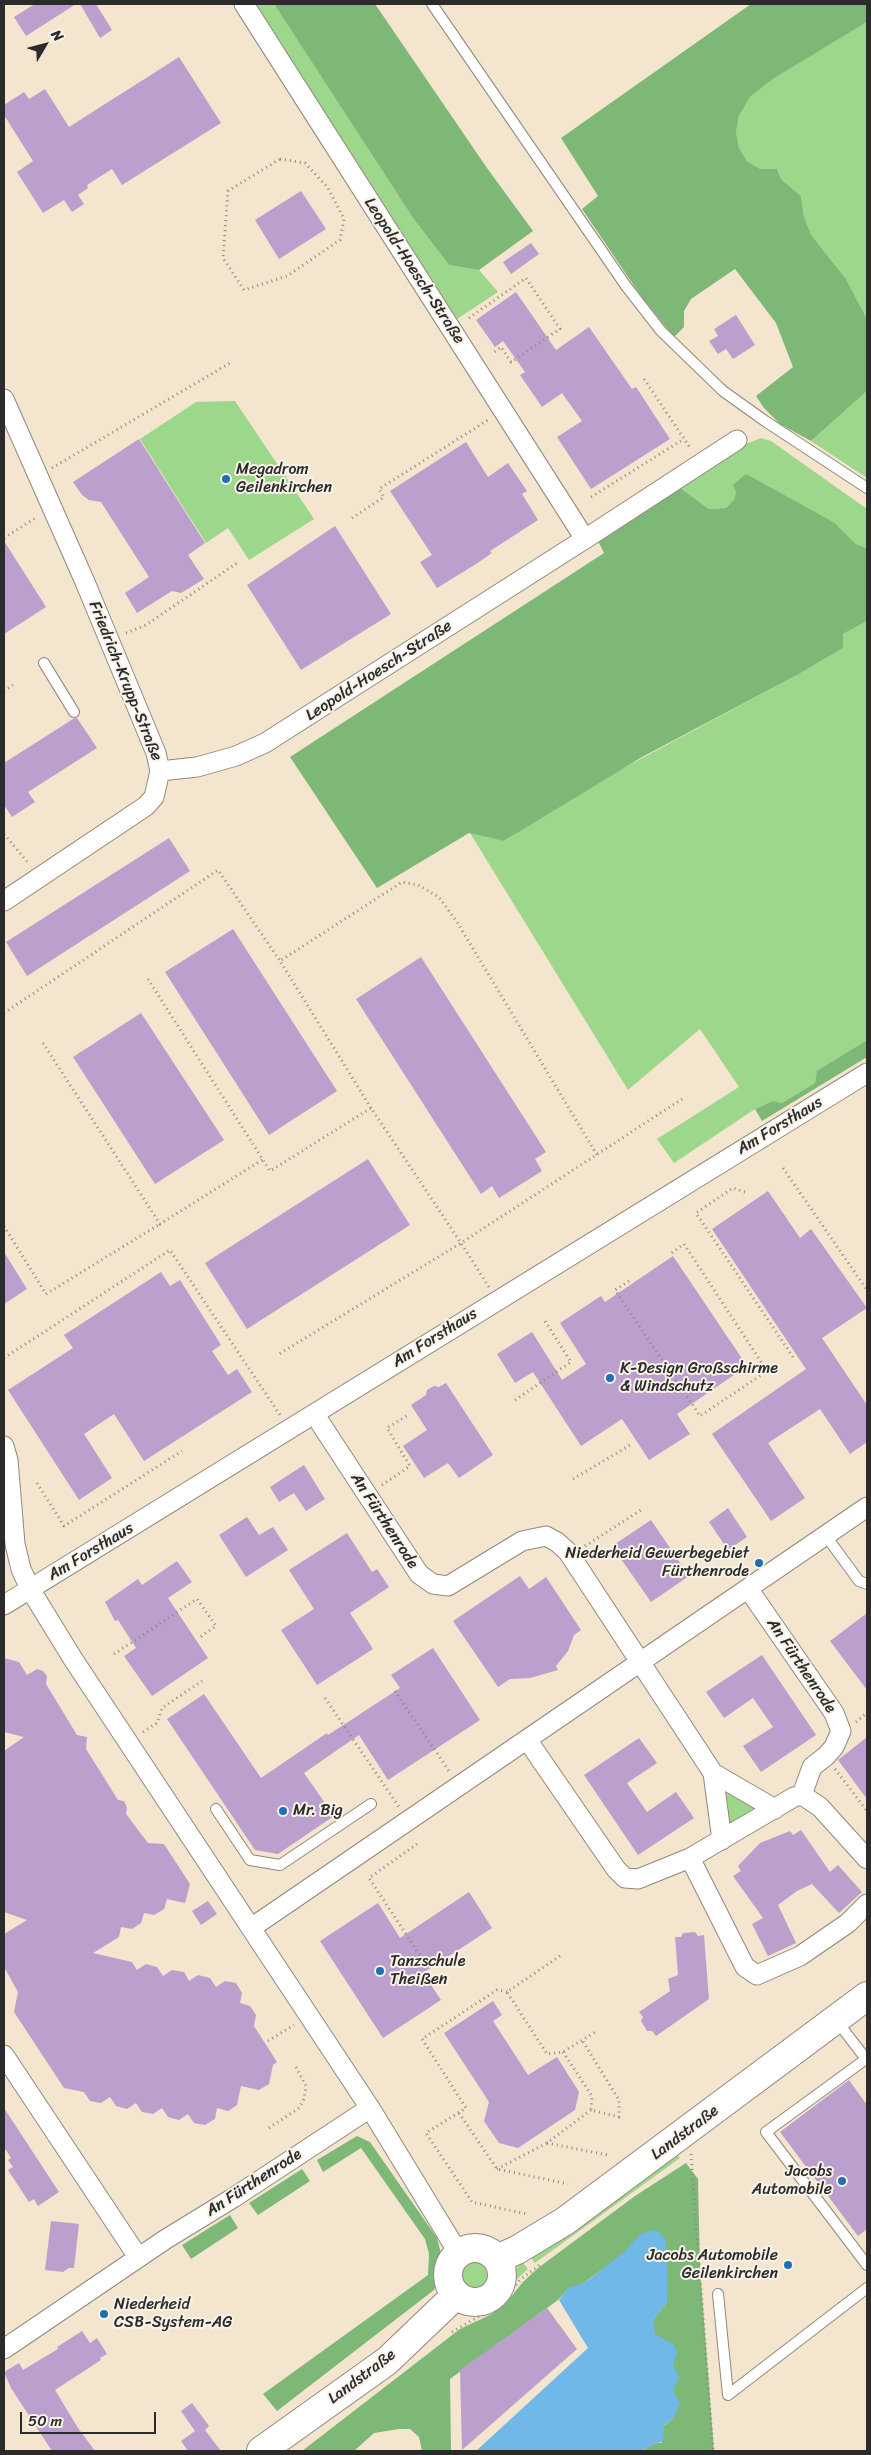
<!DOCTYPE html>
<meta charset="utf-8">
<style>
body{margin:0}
#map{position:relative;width:871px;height:2455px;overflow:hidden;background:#f4e5ce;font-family:Sriracha,sans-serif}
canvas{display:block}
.frame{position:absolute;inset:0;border:5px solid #2b2b2b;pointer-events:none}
.north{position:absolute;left:20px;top:20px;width:50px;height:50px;-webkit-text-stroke:4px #f7f3e8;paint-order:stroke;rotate:53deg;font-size:14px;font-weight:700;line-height:20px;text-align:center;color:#2b2b2b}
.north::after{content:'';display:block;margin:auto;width:18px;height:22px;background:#2b2b2b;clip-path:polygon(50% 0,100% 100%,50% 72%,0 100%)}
.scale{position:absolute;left:20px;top:2412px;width:136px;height:22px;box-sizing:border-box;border:2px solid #2b2b2b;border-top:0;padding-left:6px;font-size:15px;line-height:18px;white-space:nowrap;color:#2b2b2b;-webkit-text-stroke:4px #f7f3e8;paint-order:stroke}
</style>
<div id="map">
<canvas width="871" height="2455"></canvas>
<div class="frame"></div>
<div class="north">N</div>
<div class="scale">50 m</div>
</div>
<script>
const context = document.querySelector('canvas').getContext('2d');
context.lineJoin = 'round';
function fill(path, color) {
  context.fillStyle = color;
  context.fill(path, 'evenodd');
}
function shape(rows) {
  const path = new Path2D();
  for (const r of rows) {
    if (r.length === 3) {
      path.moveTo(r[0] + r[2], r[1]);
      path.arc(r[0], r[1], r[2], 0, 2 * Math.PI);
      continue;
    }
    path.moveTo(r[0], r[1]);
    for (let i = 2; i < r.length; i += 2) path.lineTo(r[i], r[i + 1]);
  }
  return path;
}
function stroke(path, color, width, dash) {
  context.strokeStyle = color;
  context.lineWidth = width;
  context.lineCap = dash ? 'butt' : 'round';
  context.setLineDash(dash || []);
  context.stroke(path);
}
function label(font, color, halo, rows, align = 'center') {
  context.font = font + ' Sriracha,sans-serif';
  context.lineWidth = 4;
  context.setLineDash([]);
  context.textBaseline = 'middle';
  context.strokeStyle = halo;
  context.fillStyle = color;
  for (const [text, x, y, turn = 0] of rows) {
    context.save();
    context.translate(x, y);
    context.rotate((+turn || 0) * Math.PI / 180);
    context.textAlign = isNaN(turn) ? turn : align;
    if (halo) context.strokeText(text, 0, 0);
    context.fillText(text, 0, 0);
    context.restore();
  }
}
fill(shape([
 [256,4,274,4,413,218,449,265,479,270,498,292,457,319],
 [867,22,867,319,846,279,812,236,804,217,801,196,781,179,777,169,760,169,747,161,739,148,736,132,739,116,750,97,773,79],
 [867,391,867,478,811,441],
 [235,401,314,519,249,560,228,528,206,543,140,439,196,402],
 [761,438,771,441,867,509,867,548,856,544,835,523,821,517,736,492,734,501,726,508,709,509,679,487,746,444],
 [867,621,867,1040,818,1071,815,1083,782,1103,773,1101,755,1109,674,1163,657,1139,739,1087,700,1029,628,1090,470,833,505,841,577,793,799,674,843,648,843,634],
 [726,1791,757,1809,730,1826],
 [676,2152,680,2158,535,2263,530,2256],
 [475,2275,13],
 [523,2263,528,2269,516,2280,509,2292,510,2273]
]), '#9cd78b');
fill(shape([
 [274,4,375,4,487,168,533,231,479,270,449,265,413,218],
 [751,4,867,4,867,22,773,79,750,97,739,116,736,132,739,148,747,161,760,169,777,169,781,179,801,196,804,217,812,236,846,279,867,319,867,391,811,441,780,424,764,408,756,396,793,367,776,323,735,269,691,299,684,311,684,327,674,337,641,296,582,209,598,196,561,138],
 [746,474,835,523,856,544,867,548,867,621,843,634,843,648,799,674,642,757,504,841,469,833,377,888,290,757,604,553,598,541,679,487,709,509,726,508,734,500,736,492,733,485],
 [867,1040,867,1057,762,1121,755,1109,773,1101,782,1103,815,1083,817,1071],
 [357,2136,370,2142,437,2238,442,2257,441,2275,434,2290,277,2411,263,2394,428,2275,429,2254,425,2239,361,2148,323,2172,317,2160],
 [686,2163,698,2179,700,2268,714,2451,642,2451,655,2443,662,2443,663,2426,673,2419,675,2412,673,2370,660,2339,655,2335,652,2321,667,2302,623,2254,581,2285,569,2288,558,2300,450,2379,451,2451,422,2451,419,2437,410,2429,399,2429,374,2433,354,2451,302,2451,460,2329,492,2314,506,2303,523,2282,538,2268,635,2196],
 [302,2169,310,2181,258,2215,249,2203],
 [230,2215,238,2228,191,2259,182,2245]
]), '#7db877');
fill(shape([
 [652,2230,658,2231,665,2239,667,2253,667,2302,653,2320,655,2334,674,2345,677,2352,673,2365,679,2377,674,2388,674,2393,680,2403,673,2419,664,2425,663,2442,656,2443,641,2451,476,2451,588,2348,559,2300,569,2287,582,2284,591,2278,623,2253,640,2235]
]), '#70b8e8');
fill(shape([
 [35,4,76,4,26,36,14,17],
 [80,4,96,4,112,30,100,38],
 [179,57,221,123,122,185,112,169,87,185,88,188,78,195,84,204,72,212,64,200,43,213,17,172,33,161,4,115,4,105,24,92,29,99,45,89,69,127],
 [301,191,326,229,279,259,255,220],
 [531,243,539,254,511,274,503,262],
 [516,292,556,350,589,327,632,389,636,387,670,439,591,489,557,437,582,421,562,393,542,407,520,375,525,372,503,341,495,347,476,320],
 [736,315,755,345,733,359,726,349,718,354,709,341,718,336,714,329],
 [139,439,205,543,188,555,204,579,181,593,172,591,137,613,125,593,149,577,101,502,89,500,82,495,73,482],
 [466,442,488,477,508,463,527,491,522,494,538,520,490,551,492,553,476,564,437,588,420,562,432,555,390,491],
 [335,526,391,614,301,670,247,585],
 [4,541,46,607,4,634],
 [77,718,97,748,28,792,35,802,12,817,4,805,4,763,73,719],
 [169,838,190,871,27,976,6,942],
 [233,929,337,1091,269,1135,165,972],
 [421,957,546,1152,535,1159,542,1171,499,1198,492,1186,481,1194,356,999],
 [141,1013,224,1140,155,1184,73,1057],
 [368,1159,410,1225,247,1329,205,1263],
 [768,1191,800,1238,811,1229,867,1308,822,1338,867,1405,867,1442,850,1454,820,1409,768,1443,805,1498,771,1521,712,1434,806,1369,712,1229],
 [4,1252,27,1289,4,1304],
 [673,1256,747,1366,677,1414,690,1434,649,1460,622,1419,581,1446,533,1372,515,1383,497,1354,532,1332,562,1380,586,1364,560,1323,601,1296,605,1302],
 [161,1272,170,1286,180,1280,221,1345,212,1351,228,1375,237,1369,252,1392,144,1461,114,1414,84,1434,112,1478,79,1500,8,1390,73,1348,64,1335],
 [446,1383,493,1455,459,1478,448,1463,424,1478,403,1446,427,1430,411,1405,426,1395,427,1390,434,1386,439,1387],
 [304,1465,325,1499,306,1511,294,1493,279,1502,270,1487],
 [728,1508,747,1537,728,1550,709,1522],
 [247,1517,259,1535,273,1527,288,1550,246,1577,219,1535],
 [651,1520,689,1576,651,1602,612,1546],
 [347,1533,372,1572,377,1569,389,1587,350,1613,373,1649,317,1685,281,1630,314,1609,289,1570],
 [177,1561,192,1582,168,1598,208,1658,152,1696,124,1656,136,1648,118,1620,115,1621,105,1602,138,1579,142,1585],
 [520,1576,529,1589,546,1577,581,1630,574,1635,568,1651,556,1666,558,1670,530,1678,510,1679,498,1687,453,1621],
 [867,1613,867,1690,830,1641],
 [433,1648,480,1720,388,1780,359,1735,304,1773,334,1816,278,1854,255,1850,167,1719,204,1694,261,1778,327,1733,328,1735,400,1688,391,1675],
 [762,1655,816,1735,761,1772,743,1746,773,1727,753,1698,724,1718,706,1692],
 [4,1658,19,1662,27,1675,37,1669,43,1671,47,1676,46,1684,77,1735,87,1737,86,1749,118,1800,124,1801,127,1808,126,1814,148,1843,164,1844,190,1884,185,1903,167,1899,164,1909,154,1915,144,1913,141,1923,132,1929,121,1927,119,1937,93,1953,132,1962,137,1970,146,1964,157,1967,163,1976,172,1970,184,1972,189,1981,198,1975,210,1978,216,1987,225,1981,236,1983,242,1993,240,2003,250,2006,256,2015,254,2026,277,2062,273,2065,269,2084,259,2090,241,2086,237,2105,228,2111,217,2108,215,2119,205,2125,194,2123,188,2114,179,2120,168,2117,162,2108,153,2114,142,2112,136,2103,127,2109,116,2106,110,2097,101,2103,90,2101,84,2092,64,2088,14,2012,18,1992,4,1967,4,1934,27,1920,4,1912,4,1751,24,1737,4,1732],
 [867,1737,867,1799,838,1760],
 [639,1738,657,1763,627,1783,647,1812,676,1792,694,1818,638,1855,584,1775],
 [801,1830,830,1872,838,1865,862,1892,839,1913,812,1884,797,1891,778,1905,796,1943,768,1956,752,1924,763,1918,733,1876,741,1871,738,1866,760,1843,790,1831,793,1835],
 [469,1892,492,1928,423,1973,441,2000,383,2038,320,1941,378,1903,400,1938],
 [208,1901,217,1914,201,1925,192,1911],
 [695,1932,698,1936,704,1935,709,1999,656,2036,652,2031,647,2031,641,2021,643,2017,639,2012,670,1991,668,1979,678,1975,675,1937,681,1937,683,1933],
 [493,2001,502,2015,493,2021,528,2075,557,2057,579,2092,575,2110,518,2148,499,2143,484,2121,489,2102,444,2033],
 [849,2080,867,2105,867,2229,858,2236,780,2132],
 [4,2108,59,2192,38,2206,34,2199,29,2202,8,2170,13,2167,8,2160,11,2158,4,2147],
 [51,2221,79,2224,74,2268,69,2268,63,2272,45,2270],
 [547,2308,577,2349,462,2450,460,2370],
 [82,2331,90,2343,97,2338,107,2354,100,2358,101,2360,55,2390,78,2428,95,2451,52,2451,11,2388,4,2372,19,2363,23,2370,58,2349,57,2347],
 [192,2403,209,2426,205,2430,221,2451,188,2451,181,2441,195,2431,181,2411]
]), '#bb9fcd');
const lane = shape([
 [432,4,626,286,661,331,723,391,765,421,867,488],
 [44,663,74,712],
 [826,1536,859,1581,867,1584],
 [216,1809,250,1860,280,1865,371,1804],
 [836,2020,866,2059,766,2132,867,2265],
 [718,2294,728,2395,867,2288]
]);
const street = shape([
 [4,399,85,582,156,753,160,771,154,797,146,806,4,901],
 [585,539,737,440],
 [160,771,197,767,236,756,265,743,585,539,244,4],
 [315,1415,419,1574,433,1584,448,1586,522,1541,546,1536,557,1542,568,1552,713,1773,775,1809],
 [4,1446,8,1460,15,1544,21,1569,30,1589,73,1659,370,2108,459,2254],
 [4,1605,867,1073],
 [528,1741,616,1869,625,1878,638,1879,690,1858,794,1797,802,1795,812,1767,826,1756,834,1747,841,1731,834,1713,749,1590],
 [713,1773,722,1840],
 [802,1795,820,1807,867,1859],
 [690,1858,745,1967,757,1975,800,1956,848,1923,867,1904],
 [251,1928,867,1507],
 [4,2055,138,2257],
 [4,2349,166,2239,233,2198,370,2108]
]);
const secondary = shape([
 [475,2275,27],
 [497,2259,517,2250,565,2221,867,1996],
 [261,2451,387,2361,456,2295]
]);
stroke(lane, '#90887c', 12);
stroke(street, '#90887c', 21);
stroke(secondary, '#90887c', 30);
stroke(shape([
 [280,159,305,163,328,188,344,219,340,240,287,276,244,290,223,258,228,191,280,159],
 [469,318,526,278,560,329,511,362,501,347,492,354],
 [644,379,691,449],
 [52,468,230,363],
 [591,497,684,439],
 [352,518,384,497,379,489,488,420],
 [4,538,37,517],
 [126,633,146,625,237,563],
 [4,691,13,685],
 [4,834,29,864],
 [148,979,270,1171,371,1108,461,1243,279,1354],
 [4,1013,218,870,280,961],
 [43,1043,160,1224,262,1160],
 [371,1108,280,961,402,882,418,885,439,897,457,922,597,1155],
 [783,1168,867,1290],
 [745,1192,733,1188,696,1213,793,1357],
 [4,1226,46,1294,160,1224],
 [629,1281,615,1290,700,1416,767,1371,684,1244,670,1254],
 [489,1287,461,1243,682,1099],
 [4,1358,170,1250,280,1415],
 [515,1400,571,1362,543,1318],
 [573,1479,632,1444],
 [37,1483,64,1526,182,1451],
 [382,1485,410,1466,387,1428,408,1415],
 [585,1546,641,1510],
 [114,1654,197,1599,216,1626,200,1637],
 [395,1691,449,1771],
 [325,1698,399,1807],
 [856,1722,867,1713],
 [143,1732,157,1723,162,1708,202,1681],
 [835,1769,867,1811],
 [417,1844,369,1878,421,1957],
 [560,1956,507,1992,547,2054,563,2052,597,2031],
 [507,1992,497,1990,422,2039,466,2108,426,2133,472,2202,527,2214],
 [268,2041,294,2025],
 [563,2052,592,2096,591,2110,619,2117,619,2100,582,2040],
 [591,2110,547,2143,608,2155],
 [459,2113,497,2169,568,2184],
 [269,2128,299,2108,304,2099,306,2086,296,2067],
 [691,2154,713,2451],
 [497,2169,547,2143],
 [452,2332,497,2306,522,2278,541,2264]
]), '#90887c', 3, [1, 4]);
stroke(lane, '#fff', 10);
stroke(street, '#fff', 19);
stroke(secondary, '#fff', 28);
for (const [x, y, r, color] of [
 [226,479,5,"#1f6fb2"],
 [610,1378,5,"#1f6fb2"],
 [759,1563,5,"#1f6fb2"],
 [283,1811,5,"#1f6fb2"],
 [380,1971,5,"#1f6fb2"],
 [842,2181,5,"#1f6fb2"],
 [788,2265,5,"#1f6fb2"],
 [104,2314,5,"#1f6fb2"]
]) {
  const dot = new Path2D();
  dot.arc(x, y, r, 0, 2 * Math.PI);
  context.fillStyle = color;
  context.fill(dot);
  stroke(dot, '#f7f3e8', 2);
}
label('16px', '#2b2b2b', '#f7f3e8', [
 ["Leopold-Hoesch-Straße",414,271,57],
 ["Leopold-Hoesch-Straße",379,671,-33],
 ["Friedrich-Krupp-Straße",125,681,68],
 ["Am Forsthaus",780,1126,-31],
 ["Am Forsthaus",435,1338,-32],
 ["An Fürthenrode",384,1521,57],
 ["Am Forsthaus",91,1552,-31],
 ["An Fürthenrode",801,1666,56],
 ["Landstraße",685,2133,-37],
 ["An Fürthenrode",254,2183,-33],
 ["Landstraße",362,2377,-37]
]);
label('16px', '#2b2b2b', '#f7f3e8', [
 ["Megadrom",236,470],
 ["Geilenkirchen",236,488],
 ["K-Design Großschirme",620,1369],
 ["& Windschutz",620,1387],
 ["Niederheid Gewerbegebiet",749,1554,"right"],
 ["Fürthenrode",749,1572,"right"],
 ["Mr. Big",293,1811],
 ["Tanzschule",390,1962],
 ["Theißen",390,1980],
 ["Jacobs",832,2172,"right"],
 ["Automobile",832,2190,"right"],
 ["Jacobs Automobile",778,2256,"right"],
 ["Geilenkirchen",778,2274,"right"],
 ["Niederheid",114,2305],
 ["CSB-System-AG",114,2323]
], 'left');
</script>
